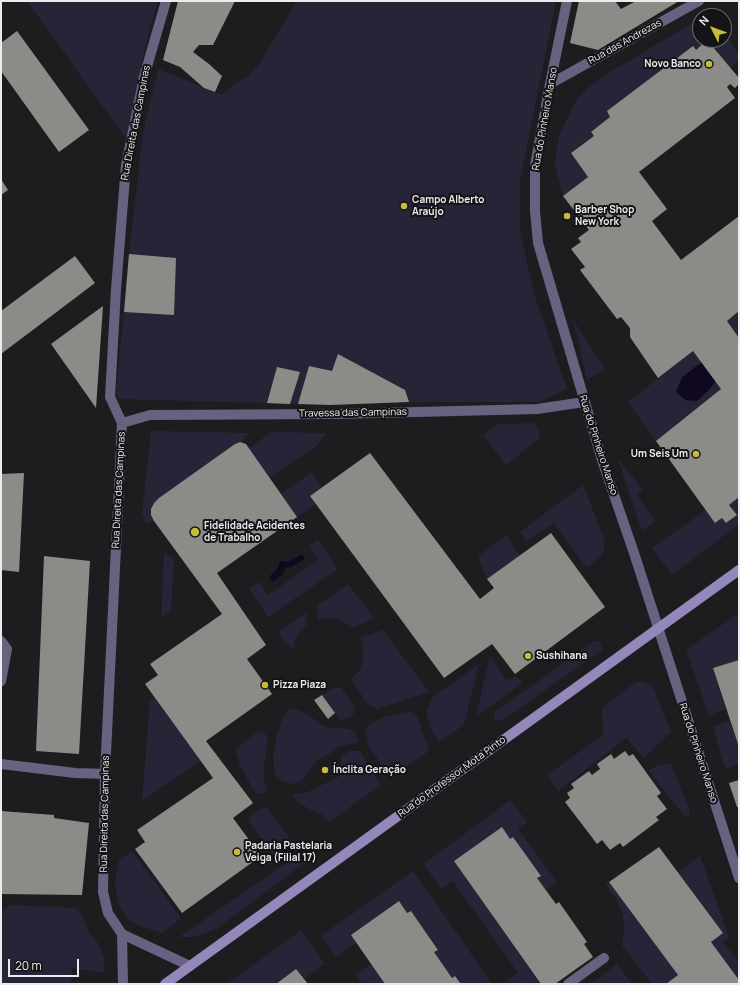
<!DOCTYPE html>
<meta charset="utf-8">
<style>
body{margin:0}
#map{position:relative;width:740px;height:985px;overflow:hidden;background:#1d1d20;font-family:Manrope,sans-serif}
canvas{display:block}
.frame{position:absolute;inset:0;border:2px solid #ecebee;pointer-events:none}
.north{position:absolute;left:692px;top:8px;width:40px;height:40px;box-sizing:border-box;background:#141417;border:1px solid #6a6a6d;border-radius:50%;rotate:312deg;font-size:11px;font-weight:700;line-height:16px;text-align:center;color:#ecebee}
.north::after{content:'';display:block;margin:auto;width:14px;height:18px;background:#c7bb3c;clip-path:polygon(50% 0,100% 100%,50% 72%,0 100%)}
.scale{position:absolute;left:8px;top:959px;width:71px;height:18px;box-sizing:border-box;border:2px solid #ecebee;border-top:0;padding-left:5px;font-size:12px;line-height:14px;white-space:nowrap;color:#ecebee;-webkit-text-stroke:3px #141417;paint-order:stroke}
</style>
<div id="map">
<canvas width="740" height="985"></canvas>
<div class="frame"></div>
<div class="north">N</div>
<div class="scale">20 m</div>
</div>
<script>
const context = document.querySelector('canvas').getContext('2d');
context.lineJoin = 'round';
function fill(path, color) {
  context.fillStyle = color;
  context.fill(path, 'evenodd');
}
function shape(rows) {
  const path = new Path2D();
  for (const r of rows) {
    path.moveTo(r[0], r[1]);
    for (let i = 2; i < r.length; i += 2) path.lineTo(r[i], r[i + 1]);
  }
  return path;
}
function stroke(path, color, width, dash) {
  context.strokeStyle = color;
  context.lineWidth = width;
  context.lineCap = dash ? 'butt' : 'round';
  context.setLineDash(dash || []);
  context.stroke(path);
}
function label(font, color, halo, rows, align = 'center') {
  context.font = font + ' Manrope,sans-serif';
  context.lineWidth = 4;
  context.setLineDash([]);
  context.textBaseline = 'middle';
  context.strokeStyle = halo;
  context.fillStyle = color;
  for (const [text, x, y, turn = 0] of rows) {
    context.save();
    context.translate(x, y);
    context.rotate((+turn || 0) * Math.PI / 180);
    context.textAlign = isNaN(turn) ? turn : align;
    if (halo) context.strokeText(text, 0, 0);
    context.fillText(text, 0, 0);
    context.restore();
  }
}
fill(shape([
 [27,1,158,1,145,47,127,140],
 [297,1,556,1,520,181,520,231,534,294,567,389,539,402,409,402,330,405,121,399,116,395,129,254,143,133,158,69,222,95,233,85,248,76,259,64],
 [700,19,700,40,724,40,724,31,739,56,739,60,730,68,707,41,696,50,607,111,610,117,591,132,594,136,571,153,588,177,563,196,555,165,556,151,559,137,575,102,590,86,615,69],
 [739,311,739,336,738,337,727,321],
 [573,320,605,369,587,380],
 [693,351,702,363,692,368,708,391,715,382,721,389,656,441,628,402],
 [534,423,539,430,540,438,506,465,483,435,498,424],
 [151,431,250,433,240,442,235,444,154,503,151,509,151,515,154,521,148,523,144,520,142,514],
 [271,432,327,433,316,446,270,478,249,449],
 [618,459,643,490,637,495,655,521,642,531],
 [312,472,322,487,310,496,316,504,297,517,281,494],
 [583,485,605,541,603,553,589,566,585,566,554,523,526,542,520,532],
 [739,497,739,524,672,575,652,548,706,510,715,523,722,518,726,523,737,515,729,505],
 [506,535,520,556,487,579,478,556],
 [318,540,338,569,268,617,249,588,259,582,268,595,318,560,309,546],
 [164,553,174,559,171,611,161,618],
 [348,584,374,618,353,628,344,622,333,618,322,618,318,620,317,606],
 [306,613,307,625,301,630,295,640,293,648,284,641,278,632],
 [739,613,739,660,713,669,726,709,709,715,686,650],
 [383,630,429,692,377,709,367,703,351,680,359,671,363,661,363,649,360,638],
 [594,641,601,642,602,650,502,721,494,720,495,712],
 [490,656,506,680,517,677,523,683,476,716],
 [479,664,464,725,439,742,431,728,426,711,433,697],
 [642,681,650,684,653,688,671,732,644,758,626,738,558,791,547,775,603,735,602,708,635,683],
 [341,687,354,707,354,713,350,717,340,720,322,695,330,689],
 [154,697,200,761,142,801,150,700],
 [290,708,305,713,326,727,348,729,355,732,358,742,338,747,328,755,318,760,302,780,295,784,283,782,275,774,273,759,277,735,283,717],
 [411,711,417,716,429,751,390,778,368,744,365,731,371,723,385,717],
 [730,721,739,748,739,764,725,769,713,726],
 [258,731,265,734,268,737,264,766,264,781,267,790,263,794,258,793,251,786,240,765,235,749],
 [351,751,360,751,380,785,330,822,321,814,310,810,297,801,292,795,308,792,338,777,341,772,341,756],
 [671,763,689,810,690,815,686,818,649,771,657,765],
 [510,800,527,822,518,829,557,882,546,890,537,878,541,875,513,837,510,839,502,827,454,861,539,982,537,984,507,984,506,982,518,973,453,881,441,889,424,864],
 [267,808,292,841,273,855,248,821,251,816,260,809],
 [132,851,181,918,162,933,143,927,128,919,118,904,115,882,119,861],
 [297,856,303,864,219,927,207,933,192,937,179,937],
 [700,856,729,937,722,942,739,961,739,980,711,942,723,933,678,872],
 [413,871,431,896,492,984,461,984,456,976,452,978,434,952,438,949,411,911,407,913,399,901,351,935,356,943,336,957,321,936],
 [609,882,678,975,666,984,652,984,622,945,624,929,623,916,617,900,605,884],
 [10,905,76,908,82,914,88,932,98,943,104,957,104,973,72,968,71,984,1,984,1,911],
 [301,930,325,964,304,979,296,969,276,984,227,984],
 [371,964,385,984,362,984,356,975],
 [617,964,632,984,590,984]
]), '#282437');
fill(shape([
 [739,336,739,360,715,382,708,391,697,401,685,400,676,392,682,377],
 [302,554,305,559,291,567,285,568,283,574,273,582,269,577,278,568,280,561,288,562]
]), '#0f081f');
fill(shape([
 [178,1,235,1,213,45,199,45,193,52,209,64,222,76,215,92,204,88,180,67,163,60],
 [579,1,615,1,621,9,636,1,679,1,598,50,570,43],
 [17,31,89,130,59,152,1,71,1,43],
 [707,40,739,78,739,84,735,88,730,84,727,87,735,98,639,172,667,209,652,221,681,260,739,216,739,311,727,321,739,338,739,497,729,505,737,515,726,523,722,518,715,523,656,441,721,389,693,351,658,378,630,337,630,328,621,317,617,319,580,270,585,267,571,249,581,242,578,238,589,230,563,196,588,177,571,153,594,136,591,132,610,117,607,111,693,46,696,50],
 [1,179,8,190,1,195],
 [129,254,176,258,174,315,124,312],
 [75,256,95,283,1,354,1,311],
 [103,306,96,408,51,344],
 [338,354,405,390,409,402,330,405,298,404,309,366,332,371],
 [277,367,300,372,290,404,267,403],
 [240,442,246,444,297,517,217,573,266,645,247,659,272,694,206,741,253,803,233,818,261,856,182,913,135,849,145,842,137,830,213,778,145,684,158,675,150,664,222,614,154,521,151,515,151,509,154,503,159,498,235,444],
 [370,453,480,599,494,588,487,579,551,533,605,607,515,674,492,644,444,678,310,496],
 [24,473,19,572,1,570,1,474],
 [44,556,90,561,79,754,36,751],
 [739,660,739,747,713,668],
 [322,695,335,713,328,719,314,700],
 [625,751,629,756,633,754,661,793,657,796,667,809,656,817,659,820,623,847,620,843,610,850,602,840,597,844,565,802,570,798,567,793,574,788,571,784,589,771,592,775,600,769,597,764,611,754,614,759],
 [739,780,739,807,737,807,729,783],
 [1,811,54,815,54,818,89,823,82,895,1,894],
 [502,827,510,839,513,837,541,876,537,878,556,904,559,902,587,942,584,944,593,957,555,984,541,984,454,861],
 [659,847,723,933,711,942,739,980,739,984,666,984,678,975,609,882],
 [399,901,407,913,411,911,438,950,434,952,452,978,455,976,461,984,385,984,351,935],
 [296,969,308,984,276,984]
]), '#8b8b87');
stroke(shape([
 [166,1,144,77,126,165,116,289,110,397,122,423,105,774,103,892,108,913,122,934,190,966],
 [567,1,550,84,535,166,535,211,538,243,602,460,634,553,739,878],
 [550,84,699,1],
 [122,423,150,415,336,414,537,409,584,402],
 [1,641,7,649,1,681],
 [1,764,75,773,105,774],
 [122,934,123,984],
 [568,984,604,958]
]), '#686180', 10);
stroke(shape([
 [165,984,739,570]
]), '#9388b9', 10);
for (const [x, y, r, color] of [
 [709,64,4,"#c7bb3c"],
 [404,206,4,"#c7bb3c"],
 [567,216,4,"#c7bb3c"],
 [696,454,4,"#c7bb3c"],
 [195,532,5,"#c7bb3c"],
 [528,656,4,"#c7bb3c"],
 [265,685,4,"#c7bb3c"],
 [325,770,4,"#c7bb3c"],
 [237,852,4,"#c7bb3c"]
]) {
  const dot = new Path2D();
  dot.arc(x, y, r, 0, 2 * Math.PI);
  context.fillStyle = color;
  context.fill(dot);
  stroke(dot, '#141417', 1.5);
}
label('10px', '#ecebee', '#141417', [
 ["Rua das Andrezas",625,42,-29],
 ["Rua do Pinheiro Manso",545,119,-80],
 ["Rua Direita das Campinas",136,123,-79],
 ["Travessa das Campinas",353,413,-1],
 ["Rua do Pinheiro Manso",598,445,72],
 ["Rua Direita das Campinas",119,490,-87],
 ["Rua do Pinheiro Manso",698,753,72],
 ["Rua do Professor Mota Pinto",452,777,-36],
 ["Rua Direita das Campinas",105,814,-89]
]);
label('bold 10px', '#ecebee', '#141417', [
 ["Novo Banco",701,64,"right"],
 ["Campo Alberto",412,200],
 ["Araújo",412,212],
 ["Barber Shop",575,210],
 ["New York",575,222],
 ["Um Seis Um",688,454,"right"],
 ["Fidelidade Acidentes",204,526],
 ["de Trabalho",204,538],
 ["Sushihana",536,656],
 ["Pizza Piaza",273,685],
 ["Ínclita Geração",333,770],
 ["Padaria Pastelaria",245,846],
 ["Veiga (Filial 17)",245,858]
], 'left');
</script>
